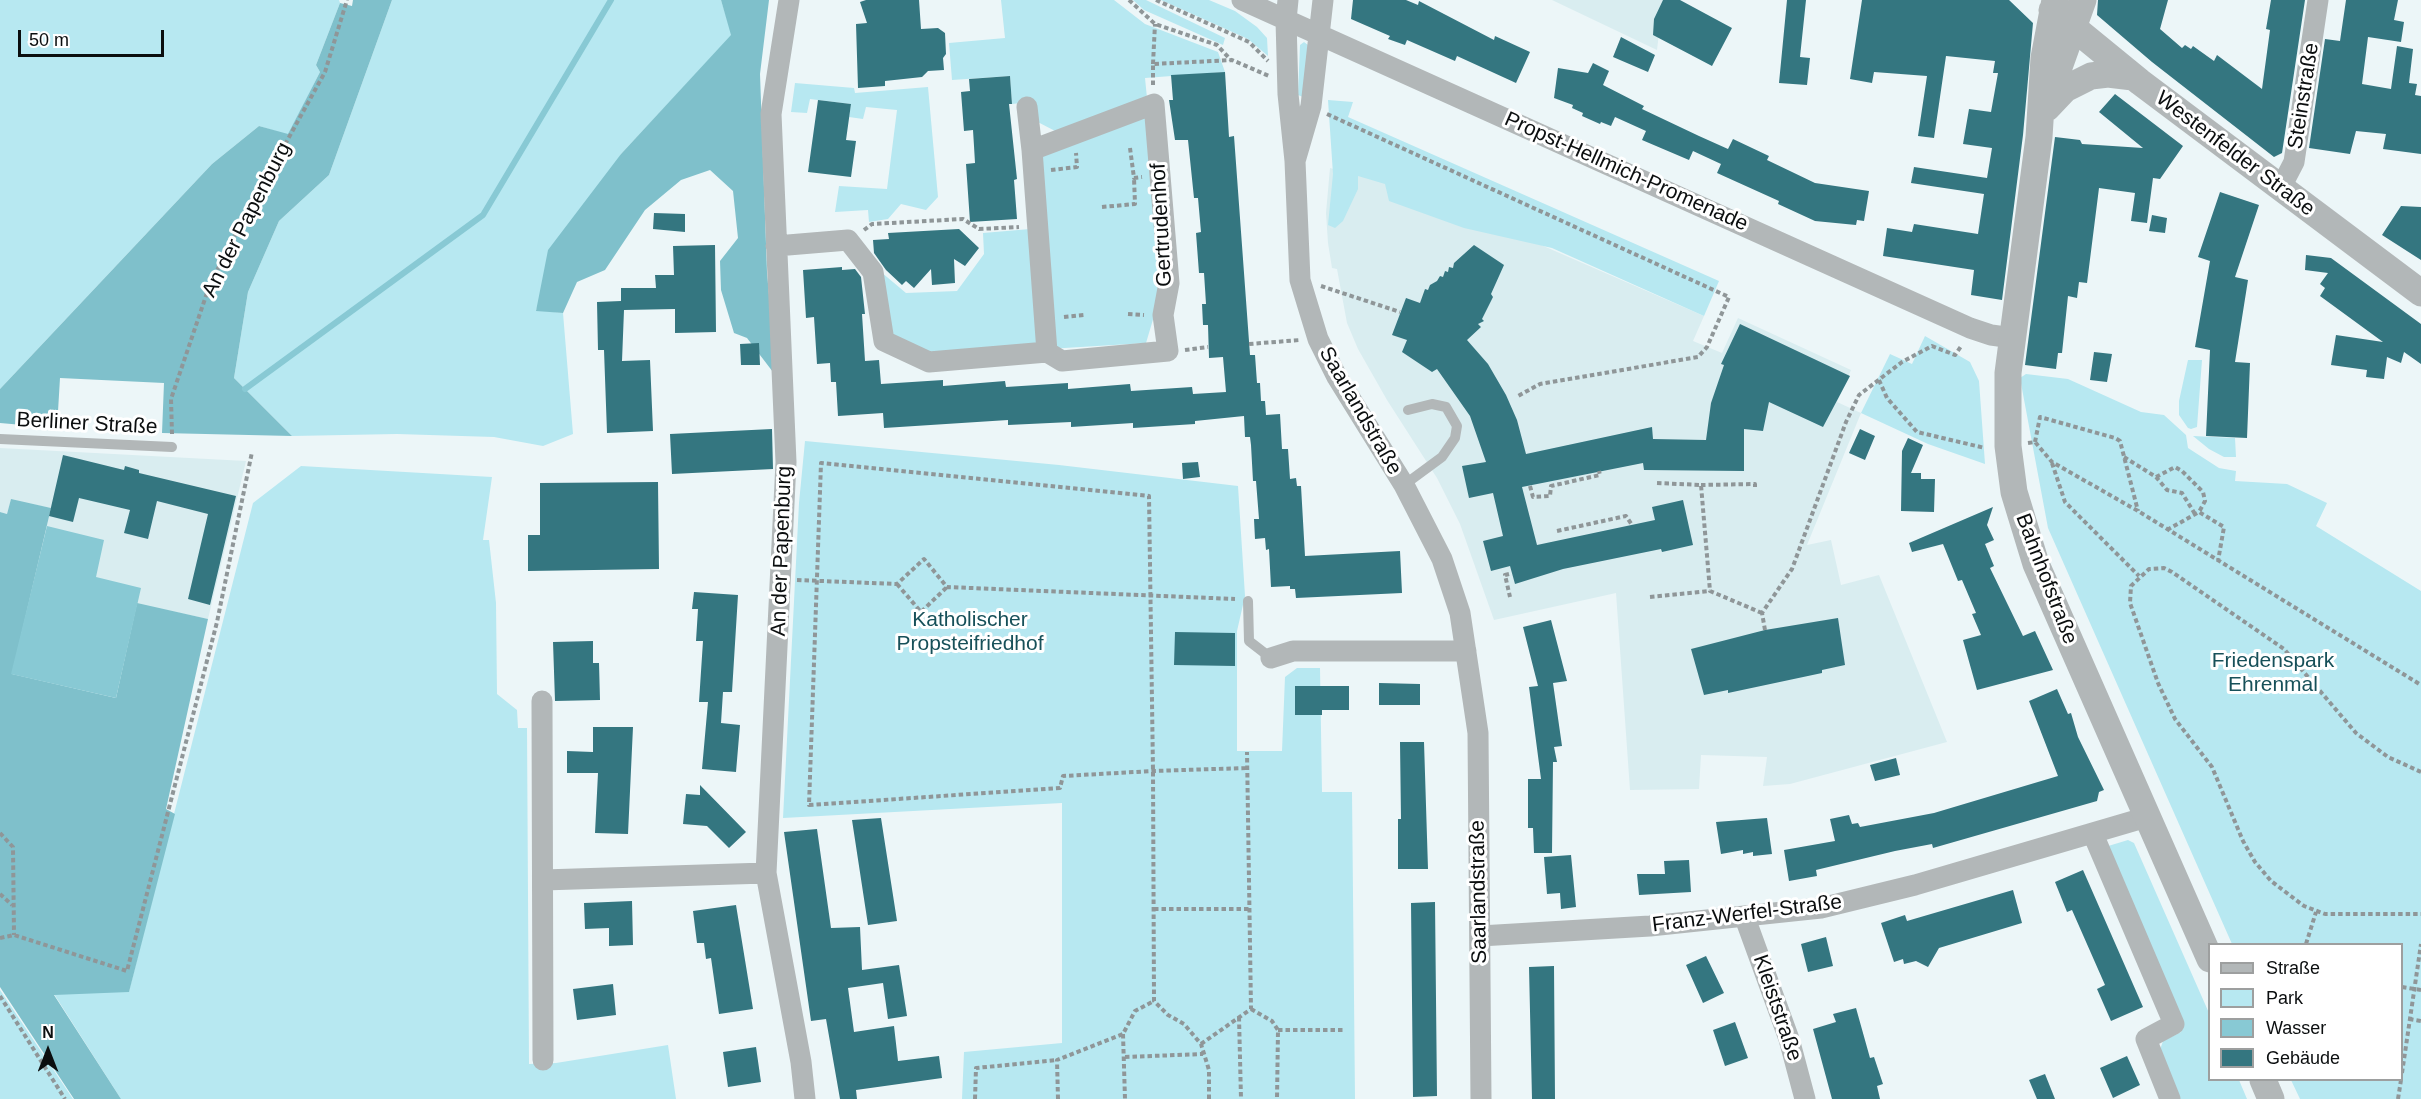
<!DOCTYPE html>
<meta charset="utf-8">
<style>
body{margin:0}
#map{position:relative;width:2421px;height:1099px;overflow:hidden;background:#ecf6f8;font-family:Helvetica,sans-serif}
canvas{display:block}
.legend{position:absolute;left:2208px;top:943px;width:195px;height:138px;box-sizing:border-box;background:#fff;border:2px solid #9d9f9f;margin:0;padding:8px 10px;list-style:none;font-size:18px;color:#0b0e0f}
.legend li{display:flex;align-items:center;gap:12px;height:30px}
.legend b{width:30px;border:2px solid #9d9f9f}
.north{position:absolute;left:18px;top:1021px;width:60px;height:60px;-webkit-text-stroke:4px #fff;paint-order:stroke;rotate:0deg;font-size:16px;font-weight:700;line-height:24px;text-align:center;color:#0b0e0f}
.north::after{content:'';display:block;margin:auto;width:21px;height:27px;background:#0b0e0f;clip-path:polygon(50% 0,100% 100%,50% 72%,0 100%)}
.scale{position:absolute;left:18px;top:30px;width:146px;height:27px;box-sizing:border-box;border:3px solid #0b0e0f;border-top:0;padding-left:8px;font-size:18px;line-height:21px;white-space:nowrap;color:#0b0e0f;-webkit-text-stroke:4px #fff;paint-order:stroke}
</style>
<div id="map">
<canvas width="2421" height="1099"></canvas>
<ul class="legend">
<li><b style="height:8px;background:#b2b7b8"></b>Straße</li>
<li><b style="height:16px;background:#b7e8f1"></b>Park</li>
<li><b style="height:16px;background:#88c9d4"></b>Wasser</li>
<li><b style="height:16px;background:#347680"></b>Gebäude</li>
</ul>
<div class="north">N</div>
<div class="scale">50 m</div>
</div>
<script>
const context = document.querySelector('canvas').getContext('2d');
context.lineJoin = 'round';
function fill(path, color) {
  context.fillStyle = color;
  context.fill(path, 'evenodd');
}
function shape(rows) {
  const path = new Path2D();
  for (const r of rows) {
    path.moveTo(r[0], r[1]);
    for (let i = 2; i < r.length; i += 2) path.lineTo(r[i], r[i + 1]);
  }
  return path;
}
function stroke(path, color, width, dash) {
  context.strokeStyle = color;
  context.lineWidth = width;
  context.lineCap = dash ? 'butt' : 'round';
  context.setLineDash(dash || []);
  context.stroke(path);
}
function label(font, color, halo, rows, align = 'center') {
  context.font = font + ' Helvetica,sans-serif';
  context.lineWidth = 6;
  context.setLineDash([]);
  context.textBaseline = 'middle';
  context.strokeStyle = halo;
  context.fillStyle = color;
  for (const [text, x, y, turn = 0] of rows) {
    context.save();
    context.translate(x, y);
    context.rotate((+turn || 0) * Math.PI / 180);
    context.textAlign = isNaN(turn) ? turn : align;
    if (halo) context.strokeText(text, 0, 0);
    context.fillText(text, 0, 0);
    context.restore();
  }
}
fill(shape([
 [1552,0,1663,0,1657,50],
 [1330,168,1415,190,1704,316,1693,341,1722,353,1738,318,1851,370,1837,402,1861,413,1807,545,1831,540,1841,585,1879,575,1947,742,1790,784,1763,786,1767,757,1701,755,1699,789,1630,790,1616,593,1494,620,1460,524,1437,478,1387,400,1358,349,1347,323,1337,269,1332,268,1328,243,1326,213],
 [0,448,246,461,208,619,137,604,11,674,51,508,11,500,7,514,0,512]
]), '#d9edf0');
fill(shape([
 [0,0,339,0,340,3,316,65,320,72,288,135,259,126,212,164,0,389],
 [392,0,721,0,732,35,621,154,536,310,563,313,573,434,543,446,494,437,397,434,292,436,234,378,248,292,279,221,329,175],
 [1001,0,1114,0,1145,24,1218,52,1225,72,1145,78,1165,279,1146,343,934,356,890,336,881,272,906,293,957,291,984,254,983,233,1042,228,1036,159,1057,132,1032,119,1031,102,1012,104,1010,76,952,80,949,43,1005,38],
 [1133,0,1146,0,1225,38,1223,45,1144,10],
 [1161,0,1209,0,1235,11,1257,27,1267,38,1268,56,1248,39],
 [1304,42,1308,45,1303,97,1298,95,1300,45],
 [795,83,854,88,855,93,928,87,938,197,926,210,901,204,888,219,869,222,868,210,835,212,839,186,887,189,897,110,866,107,863,119,849,117,851,104,810,99,807,113,791,112],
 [1328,100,1353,102,1348,117,1719,281,1704,316,1552,248,1464,228,1389,201,1385,184,1358,176,1358,189,1343,221,1335,228,1328,225,1333,174],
 [1925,336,1970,362,1979,381,1985,464,1928,444,1861,413,1890,354,1912,364],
 [2188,360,2202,360,2197,427,2191,429,2188,428,2179,415,2179,401],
 [2026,374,2068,379,2141,412,2164,415,2186,435,2188,448,2219,468,2236,471,2235,481,2287,484,2327,503,2316,526,2421,591,2421,1099,2300,1099,2291,1080,2402,1080,2402,944,2232,944,2048,528,2020,378],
 [2193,436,2235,438,2236,457,2224,457,2209,449],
 [805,441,1059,465,1238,486,1245,596,1237,631,1237,751,1282,751,1285,677,1297,668,1320,668,1322,792,1352,792,1355,1099,962,1099,964,1052,1062,1043,1062,803,783,818,799,503],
 [301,466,492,477,483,540,489,540,496,603,497,694,517,710,518,728,527,728,529,1064,556,1063,668,1045,676,1099,121,1099,54,994,129,991,253,503],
 [2128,840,2134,843,2209,1013,2210,1080,2239,1080,2247,1099,2179,1099,2159,1053,2163,1041,2181,1032,2184,1025,2105,847],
 [0,990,73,1099,0,1099]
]), '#b7e8f1');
fill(shape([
 [353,0,392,0,329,175,279,221,248,292,234,378,292,436,162,433,164,383,60,378,57,428,0,423,0,389,212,164,259,126,288,134,320,72,316,65,340,3,352,6],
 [721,0,769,0,760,74,767,272,776,376,747,338,734,333,721,290,720,261,738,238,733,191,710,170,681,180,645,210,605,270,577,282,563,313,536,311,548,250,621,154,731,35],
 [11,499,51,508,12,674,116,698,137,603,208,619,166,809,175,814,129,992,54,995,121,1099,74,1099,0,987,0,512,7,514]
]), '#7fc0cb');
fill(shape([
 [47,526,104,540,96,577,141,588,116,698,11,674]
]), '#88c9d4');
stroke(shape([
 [245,389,483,215,611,0]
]), '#88c9d4', 6);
fill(shape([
 [866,0,919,0,921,29,938,28,945,33,946,54,943,58,944,70,928,71,922,77,885,81,885,86,858,88,856,24,867,23,860,2],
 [1353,0,1406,0,1418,5,1419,1,1494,40,1495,36,1530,52,1516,83,1457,56,1455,61,1407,40,1405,45,1388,39,1390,36,1351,19],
 [1663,0,1680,0,1732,28,1712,66,1653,35,1654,19],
 [1787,0,1806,0,1800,57,1810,58,1807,85,1779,83],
 [1862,0,2009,0,2033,23,2023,135,2002,300,1971,295,1974,270,1883,256,1887,228,1912,232,1914,224,1978,234,1984,194,1911,183,1914,167,1987,178,1992,148,1963,144,1969,109,1991,112,1998,73,1993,73,1995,61,1946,56,1934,138,1918,136,1927,76,1874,72,1872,83,1850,79],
 [2098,0,2168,0,2160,29,2182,48,2185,45,2191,49,2193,46,2214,61,2217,55,2262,89,2270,30,2266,29,2271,0,2305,0,2282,153,2274,157,2152,62,2097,15],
 [2346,0,2398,0,2394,20,2404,22,2401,42,2368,37,2362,84,2391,89,2397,46,2413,49,2409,83,2417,84,2415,95,2421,96,2421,154,2383,149,2386,134,2356,131,2350,154,2309,148,2325,39,2340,41],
 [1621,37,1655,55,1648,72,1613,57],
 [1593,63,1609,71,1603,85,1644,106,1642,109,1699,136,1728,149,1733,139,1769,156,1767,160,1815,183,1869,191,1864,221,1857,220,1856,225,1815,221,1778,204,1779,201,1717,173,1721,164,1693,151,1689,160,1642,140,1646,131,1615,117,1611,126,1601,122,1600,124,1582,116,1583,113,1572,108,1573,105,1554,98,1558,68,1588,73],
 [1225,72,1229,137,1234,136,1250,355,1255,355,1257,383,1260,383,1261,401,1265,401,1266,415,1280,414,1282,449,1288,449,1290,479,1296,478,1297,486,1301,486,1305,556,1400,551,1402,593,1296,598,1295,589,1290,589,1290,586,1271,587,1269,549,1266,550,1265,538,1255,539,1254,519,1259,519,1256,481,1253,481,1251,445,1250,437,1245,437,1244,416,1195,421,1195,424,1133,428,1133,423,1071,427,1071,422,1008,425,1008,420,884,428,883,413,838,416,836,382,831,382,830,363,817,364,814,317,806,318,803,270,842,267,842,270,855,269,861,277,865,314,862,314,865,361,879,360,881,384,943,380,943,386,1005,381,1006,387,1068,383,1068,389,1130,384,1131,391,1192,387,1193,394,1226,392,1223,357,1209,358,1208,325,1203,325,1202,304,1206,304,1204,273,1199,273,1196,233,1201,232,1198,198,1194,198,1188,140,1175,140,1169,100,1173,100,1171,75],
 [1010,76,1012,104,1009,104,1017,179,1014,180,1017,219,970,222,966,164,975,163,974,146,973,130,964,131,961,92,970,91,969,79],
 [2115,94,2183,146,2160,179,2153,178,2147,223,2131,221,2135,193,2099,188,2087,283,2079,282,2077,298,2068,296,2062,353,2058,353,2056,369,2025,365,2055,137,2080,140,2082,144,2143,148,2099,112],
 [818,100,851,104,846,140,856,141,851,177,808,172],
 [2220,192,2259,205,2235,277,2248,280,2235,362,2250,363,2247,438,2206,436,2210,350,2195,347,2210,261,2198,257],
 [2401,206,2421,207,2421,260,2382,235],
 [654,213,685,214,685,232,653,229],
 [2152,215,2167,218,2165,233,2149,231],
 [959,229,979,248,965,266,954,259,955,283,932,285,931,269,914,288,906,281,902,285,886,270,874,253,873,240,889,239,888,233],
 [715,245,716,332,675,333,675,309,624,310,622,361,650,360,653,431,607,433,604,350,598,350,597,302,621,301,621,288,656,288,655,275,674,275,673,246],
 [1474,245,1504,265,1491,294,1493,297,1482,319,1484,321,1478,324,1481,327,1467,340,1488,364,1506,395,1517,420,1526,454,1652,427,1653,439,1706,440,1711,403,1724,365,1721,364,1740,324,1850,376,1823,427,1769,402,1763,431,1744,429,1744,471,1644,470,1643,463,1522,487,1537,545,1655,520,1652,507,1683,500,1693,545,1662,552,1661,549,1563,569,1515,584,1510,566,1491,571,1483,541,1503,536,1493,493,1469,498,1462,466,1486,462,1470,416,1437,369,1432,372,1402,352,1407,340,1392,335,1406,298,1420,303,1425,289,1428,290,1430,285,1437,281,1440,276,1443,277,1445,271,1448,272,1449,267,1453,268,1454,263],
 [2306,255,2331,258,2421,324,2421,364,2404,352,2401,363,2387,357,2384,379,2366,377,2367,370,2331,365,2336,335,2383,342,2320,296,2325,288,2320,284,2328,273,2305,270],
 [759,343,760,365,741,365,740,344],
 [2094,352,2112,354,2107,382,2090,380],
 [772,429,773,469,672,474,670,434],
 [1860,429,1875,436,1865,460,1849,453],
 [1908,438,1923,445,1911,473,1921,473,1921,479,1935,479,1934,512,1901,511,1902,451],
 [63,455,124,470,125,466,139,470,139,473,236,496,210,605,188,599,208,514,157,501,148,539,124,533,130,510,79,498,73,522,49,516],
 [1198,462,1200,477,1183,479,1182,463],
 [658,482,659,569,528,571,528,535,540,535,540,483],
 [1993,507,1987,525,1994,540,1985,544,1994,566,1990,568,2023,636,2035,631,2053,670,1977,690,1963,640,1981,635,1972,614,1976,613,1962,580,1958,581,1943,544,1912,552,1909,543],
 [694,592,738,595,732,692,723,692,721,723,740,725,736,772,702,769,708,702,699,702,703,641,696,641,698,609,692,609],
 [1838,618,1845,665,1822,670,1822,673,1728,693,1728,690,1704,695,1691,649,1765,630],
 [1551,620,1567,681,1553,683,1562,746,1554,747,1557,762,1553,762,1552,853,1534,853,1533,828,1528,828,1528,779,1541,779,1529,687,1538,686,1523,627],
 [1175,632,1235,633,1235,666,1174,665],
 [593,641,593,663,599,663,600,700,555,701,553,642],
 [1379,683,1420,684,1420,705,1379,705],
 [1295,686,1349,686,1349,710,1322,710,1322,715,1295,715],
 [2057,689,2068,714,2071,713,2078,737,2104,790,2099,792,2097,801,1933,848,1932,844,1895,851,1816,870,1817,876,1789,881,1784,850,1835,841,1830,819,1849,815,1852,824,1858,823,1860,827,1934,813,2058,776,2029,701],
 [593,727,633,727,628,834,595,833,598,773,567,773,567,751,593,752],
 [1400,742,1424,742,1428,869,1398,869,1398,819,1401,819],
 [1896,758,1900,775,1875,781,1870,765],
 [700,785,746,832,729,848,707,826,683,824,686,794,700,795],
 [881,818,897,921,868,925,852,820],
 [1767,818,1772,854,1753,856,1753,852,1743,854,1743,850,1721,854,1716,822],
 [817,829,831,928,860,927,862,970,899,965,907,1016,888,1019,883,983,848,988,854,1032,894,1026,898,1061,939,1056,942,1078,856,1090,857,1099,840,1099,826,1019,811,1021,784,832],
 [1571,855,1576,907,1561,909,1560,893,1547,894,1544,857],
 [1689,860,1691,892,1639,895,1637,874,1665,874,1664,861],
 [2083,870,2143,1007,2111,1021,2097,989,2105,985,2072,910,2067,912,2055,882],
 [2013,890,2022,923,1939,948,1928,967,1916,961,1904,964,1903,959,1894,962,1881,923,1905,915,1907,921],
 [632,901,633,945,609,946,609,928,585,929,584,903],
 [1435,902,1437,1096,1413,1097,1411,903],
 [736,905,753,1009,719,1014,711,958,706,959,704,943,697,943,693,911],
 [1826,937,1833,966,1808,972,1801,944],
 [1706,956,1724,993,1703,1003,1686,965],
 [1554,966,1555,1099,1532,1099,1529,967],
 [613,984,616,1015,577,1020,573,989],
 [1856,1008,1870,1058,1874,1057,1883,1084,1877,1086,1880,1099,1832,1099,1813,1029,1836,1022,1833,1014],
 [1735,1022,1748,1058,1725,1066,1713,1030],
 [756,1047,761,1082,728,1087,723,1052],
 [2127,1056,2140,1085,2113,1098,2100,1068],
 [2045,1074,2055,1099,2037,1099,2029,1080]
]), '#347680');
stroke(shape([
 [1129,0,1155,24,1217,45,1231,60],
 [1156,0,1249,42,1268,61],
 [1153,64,1155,24],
 [1153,85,1153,64,1232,60,1269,76],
 [1327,114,1729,297,1707,347,1698,357,1540,384,1518,396],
 [1130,148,1134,178,1142,177],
 [1051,170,1077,167,1076,153],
 [1102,207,1135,204,1134,178],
 [864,230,872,224,963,219,979,229,1019,227],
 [1321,286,1400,312],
 [1128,314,1144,315],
 [1064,317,1084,315],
 [1249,344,1300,340],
 [1185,350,1208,347],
 [1879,380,1887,398,1917,432,1985,448],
 [172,434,171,399,209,287,229,246,325,72,347,0],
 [2035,442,2040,417,2115,438,2120,441,2138,511],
 [2028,443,2035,442,2052,462,2138,511,2421,685],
 [2124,457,2156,477,2167,490,2182,493,2195,514],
 [2052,463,2065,502,2139,576],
 [2156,477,2175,467,2182,471,2203,492,2205,501,2199,512],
 [1657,483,1701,485,1710,591,1762,613],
 [1701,485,1755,484,1755,487],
 [1530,486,1533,497,1550,496,1551,486,1600,475,1599,471],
 [2167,530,2199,512,2224,527,2218,561],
 [1557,531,1626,516,1632,525],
 [1509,574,1505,575,1510,597],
 [797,580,897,584,924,559,947,587,1235,599],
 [897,584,921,612,947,587],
 [1650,597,1710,591],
 [1765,630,1762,613,1792,569,1846,422,1859,395,1902,362,1932,346,1955,355,1962,345],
 [2421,772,2388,757,2356,733,2284,649,2172,572,2164,568,2149,569,2131,586,2130,603,2158,683,2175,719,2212,767,2243,841,2255,862,2271,881,2304,906,2325,914,2421,914],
 [0,833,13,847,14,935],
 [0,894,12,905],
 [1154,909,1249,909],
 [0,938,14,935,127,971,217,622,252,452],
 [2306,944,2316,912],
 [2402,987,2421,990],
 [0,996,65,1099],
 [1251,1009,1272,1021,1278,1030,1277,1099],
 [1239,1017,1241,1099],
 [2409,1019,2421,1021],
 [1278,1030,1345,1030],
 [1123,1034,1125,1099],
 [1201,1044,1251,1009,1247,752],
 [1125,1057,1203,1054],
 [2402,1073,2421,944],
 [975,1099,976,1068,1057,1060],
 [1058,1099,1057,1060,1123,1034,1135,1011,1154,1001],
 [1209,1099,1209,1070,1201,1044,1184,1024,1168,1015,1154,1001,1153,771,1149,496,821,463,809,805,1060,788,1063,776,1153,771,1246,768],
 [2398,1099,2401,1080]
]), '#8f9698', 4, [4.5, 3]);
stroke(shape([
 [0,439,172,447],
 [1404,485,1442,457,1455,438,1457,426,1446,407,1432,404,1408,410],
 [1248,601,1249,641,1271,658]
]), '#b2b7b8', 10);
stroke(shape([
 [789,0,771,114,786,462,766,873,801,1062,805,1099],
 [1242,0,1970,328,1991,335,2013,338],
 [1288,0,1286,20,1288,94,1295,161,1311,106,1323,0],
 [1027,107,1032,150],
 [1295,161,1300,280,1318,339,1337,377,1404,485,1442,559,1460,613,1478,733,1481,1099],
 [2280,189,2294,162,2318,0],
 [776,246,848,240,873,272,884,341,929,362,1047,352,1032,150,1154,104,1169,283,1163,315,1168,351,1062,361,1047,352],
 [1271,658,1293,651,1466,651],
 [542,701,543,1060],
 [2093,834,2174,1024,2146,1039,2170,1099],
 [543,880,766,873],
 [1745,918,1789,1039,1805,1099],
 [1480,936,1650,926,1821,908,1915,885,2147,817]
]), '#b2b7b8', 21);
stroke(shape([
 [2055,0,2044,58,2039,137,2008,373,2008,446,2014,492,2036,564,2210,959],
 [2052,10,2140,82,2421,293],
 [2053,84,2083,0],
 [2047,108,2065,89,2091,76,2108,74,2133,77],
 [2263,1080,2271,1099]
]), '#b2b7b8', 27);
label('21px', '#0b0e0f', '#fff', [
 ["Steinstraße",2304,96,-81],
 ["Westenfelder Straße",2235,154,37],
 ["Propst-Hellmich-Promenade",1626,172,24],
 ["An der Papenburg",247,220,-63],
 ["Gertrudenhof",1162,225,-93],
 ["Saarlandstraße",1360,411,60],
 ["Berliner Straße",87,424,3],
 ["An der Papenburg",782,551,-88],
 ["Bahnhofstraße",2046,579,69],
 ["Saarlandstraße",1479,892,-91],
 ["Franz-Werfel-Straße",1747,914,-7],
 ["Kleiststraße",1777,1008,71]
]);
label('21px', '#175059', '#fff', [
 ["Katholischer",970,620],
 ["Propsteifriedhof",970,644],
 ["Friedenspark",2273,661],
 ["Ehrenmal",2273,685]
]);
</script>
